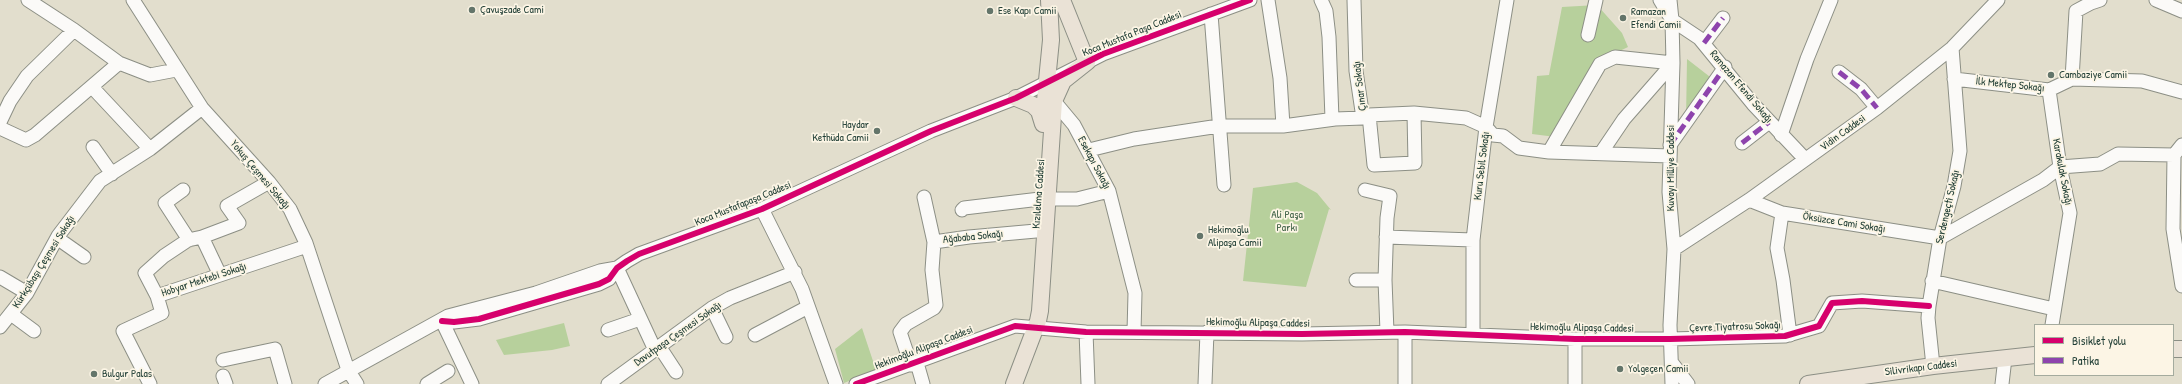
<!DOCTYPE html>
<meta charset="utf-8">
<style>
body{margin:0}
#map{position:relative;width:2182px;height:384px;overflow:hidden;background:#e2decd;font-family:"Patrick Hand",sans-serif}
canvas{display:block}
.legend{position:absolute;left:2034px;top:324px;width:140px;height:52px;box-sizing:border-box;background:#fcf5e5;border:1px solid #a4ab9e;margin:0;padding:5px 7px;list-style:none;font-size:12px;color:#1f3d34}
.legend li{display:flex;align-items:center;gap:8px;height:20px}
.legend b{width:20px;border:1px solid #a4ab9e}
</style>
<div id="map">
<canvas width="2182" height="384"></canvas>
<ul class="legend">
<li><b style="height:5px;background:#d6006c"></b>Bisiklet yolu</li>
<li><b style="height:5px;background:#8e44ad"></b>Patika</li>
</ul>
</div>
<script>
const context = document.querySelector('canvas').getContext('2d');
context.lineJoin = 'round';
function fill(path, color) {
  context.fillStyle = color;
  context.fill(path, 'evenodd');
}
function shape(rows) {
  const path = new Path2D();
  for (const r of rows) {
    path.moveTo(r[0], r[1]);
    for (let i = 2; i < r.length; i += 2) path.lineTo(r[i], r[i + 1]);
  }
  return path;
}
function stroke(path, color, width, dash) {
  context.strokeStyle = color;
  context.lineWidth = width;
  context.lineCap = dash ? 'butt' : 'round';
  context.setLineDash(dash || []);
  context.stroke(path);
}
function label(font, color, halo, rows, align = 'center') {
  context.font = font + ' "Patrick Hand",sans-serif';
  context.lineWidth = 3.5;
  context.setLineDash([]);
  context.textBaseline = 'middle';
  context.strokeStyle = halo;
  context.fillStyle = color;
  for (const [text, x, y, turn = 0] of rows) {
    context.save();
    context.translate(x, y);
    context.rotate((+turn || 0) * Math.PI / 180);
    context.textAlign = isNaN(turn) ? turn : align;
    if (halo) context.strokeText(text, 0, 0);
    context.fillText(text, 0, 0);
    context.restore();
  }
}
fill(shape([
 [1597,5,1622,33,1628,47,1599,61,1556,137,1532,134,1537,76,1549,75,1562,7],
 [1687,59,1714,80,1686,120],
 [1297,182,1317,193,1331,210,1329,209,1306,287,1243,281,1253,188],
 [564,323,570,346,552,350,504,355,496,340],
 [862,328,876,370,844,383,835,349]
]), '#b7d09c');
const minor = shape([
 [28,0,74,30,119,63,150,75,176,70],
 [133,0,202,108,269,182,290,209,306,243,348,370,357,384],
 [1268,0,1280,78,1283,126],
 [1321,0,1326,11,1329,37,1332,119],
 [1354,0,1356,71,1363,118,1369,115,1414,113,1466,118,1486,127,1493,135,1503,136,1519,148,1549,152,1670,156],
 [1660,0,1672,20,1699,38,1753,104,1805,159],
 [1670,0,1672,20,1673,63,1669,192,1674,249,1670,325,1672,384],
 [2156,0,2182,11],
 [1211,14,1224,185],
 [1588,35,1596,0],
 [1704,43,1723,18],
 [1839,72,1861,89,1877,108],
 [1954,79,2049,90,2072,79,2142,81,2182,92],
 [2072,79,2076,11,2091,3,2100,0],
 [92,87,150,149],
 [2049,90,2060,167,2070,213,2052,325],
 [1054,101,1074,125,1109,191,1135,293,1134,332],
 [1369,115,1374,165,1415,163,1414,113],
 [0,122,10,101,27,76,74,30],
 [0,128,26,140,35,135,119,63],
 [1781,135,1807,59,1831,0],
 [1742,143,1769,122],
 [1670,145,1725,67],
 [2182,145,2174,155,2173,229,2182,286],
 [93,147,112,174],
 [1089,150,1134,139,1219,126,1283,126,1335,119,1363,118],
 [1549,152,1600,64,1615,57,1673,63],
 [1601,153,1624,119,1673,63],
 [183,190,165,203,189,240],
 [1365,190,1390,196,1387,218,1385,280,1387,332],
 [924,197,934,242],
 [1047,199,1077,199,1109,191],
 [1749,200,1782,213,1940,238,2043,180,2060,167,2100,164,2118,154,2174,155],
 [762,209,802,289,836,384],
 [962,210,964,208,1040,199],
 [1782,213,1777,248,1783,280,1790,335],
 [202,237,220,275],
 [1386,237,1473,240],
 [57,238,84,257],
 [1674,249,1749,200,1877,108,1952,48,1998,0],
 [617,268,655,350],
 [0,277,27,293],
 [1356,280,1385,280],
 [1932,281,2054,309],
 [157,296,307,246],
 [712,308,726,337],
 [11,314,34,331],
 [442,321,454,322,479,319,599,284,609,279,617,268,627,261,639,254,762,209,931,131,1016,98,1103,54,1250,0],
 [442,321,472,384],
 [0,327,27,293,58,236,100,181,150,149,202,108],
 [608,330,640,319],
 [1086,332,1088,384],
 [1473,334,1473,240,1486,127,1507,0],
 [755,335,808,307],
 [1575,339,1575,384],
 [659,346,676,372],
 [223,360,275,349,285,384],
 [917,363,923,384],
 [1672,363,1688,384],
 [911,365,900,332,906,324,934,308,936,305,932,270,934,242,969,237,1036,231],
 [1933,366,1928,318,1929,306,1940,238,1954,186,1960,151,1952,48],
 [223,376,226,384],
 [150,384,123,331,162,313,157,296,145,273,164,256,188,240,202,237,239,223,227,206,269,182],
 [325,384,448,316,536,293,600,271,617,268],
 [427,384,448,371],
 [608,384,712,308,730,298,795,272],
 [856,384,1015,326,1086,332,1302,334,1405,332,1575,339,1670,339,1785,336,1819,326,1832,303,1862,301,1929,306],
 [1205,384,1207,332],
 [1405,384,1405,332],
 [2002,384,2005,358]
]);
const major = shape([
 [1016,98,1033,105,1039,111,1043,124],
 [1044,111,1051,40,1049,0],
 [2173,349,2182,349],
 [1014,384,1038,321,1040,311,1054,101,1063,81,1087,62,1062,0],
 [1808,384,1933,366,2035,355]
]);
stroke(minor, '#8c8f85', 15);
stroke(major, '#8c8f85', 18);
stroke(minor, '#fbfaf8', 13);
stroke(major, '#eae2d6', 16);
stroke(shape([
 [1704,43,1723,18],
 [1839,72,1861,89,1877,108],
 [1742,143,1769,122],
 [1670,145,1725,67]
]), '#8e44ad', 5, [10, 5]);
stroke(shape([
 [442,321,454,322,479,319,599,284,609,279,617,268,627,261,639,254,762,209,931,131,1016,98,1103,54,1250,0],
 [856,384,1015,326,1086,332,1302,334,1405,332,1575,339,1670,339,1785,336,1819,326,1832,303,1862,301,1929,306]
]), '#d6006c', 6);
for (const [x, y, r, color] of [
 [472,10,4,"#63756a"],
 [990,11,4,"#63756a"],
 [1623,18,4,"#63756a"],
 [2051,75,4,"#63756a"],
 [877,131,4,"#63756a"],
 [1200,236,4,"#63756a"],
 [1620,369,4,"#63756a"],
 [94,374,4,"#63756a"]
]) {
  const dot = new Path2D();
  dot.arc(x, y, r, 0, 2 * Math.PI);
  context.fillStyle = color;
  context.fill(dot);
  stroke(dot, '#fcf5e5', 1.5);
}
label('11px', '#1f3d34', '#fcf5e5', [
 ["Çavuşzade Cami",480,10],
 ["Ese Kapı Camii",998,11],
 ["Ramazan",1631,12],
 ["Efendi Camii",1631,25],
 ["Cambaziye Camii",2059,75],
 ["Haydar",869,125,"right"],
 ["Kethüda Camii",869,138,"right"],
 ["Hekimoğlu",1208,230],
 ["Alipaşa Camii",1208,243],
 ["Yolgeçen Camii",1628,369],
 ["Bulgur Palas",102,374]
], 'left');
label('11px', '#1f3d34', '#fcf5e5', [
 ["Koca Mustafa Paşa Caddesi",1132,34,-22],
 ["İlk Mektep Sokağı",2010,85,6],
 ["Çınar Sokağı",1360,86,-97],
 ["Ramazan Efendi Sokağı",1741,87,50],
 ["Vidin Caddesi",1843,133,-36],
 ["Esekapı Sokağı",1094,163,62],
 ["Kuru Sebil Sokağı",1482,166,-83],
 ["Kuvayı Milliye Caddesi",1671,168,-90],
 ["Karakulak Sokağı",2062,172,79],
 ["Yokuş Çeşmesi Sokağı",260,175,50],
 ["Kızılelma Caddesi",1039,194,-86],
 ["Koca Mustafapaşa Caddesi",743,204,-22],
 ["Serdengeçti Sokağı",1948,207,-77],
 ["Öksüzce Cami Sokağı",1844,223,9],
 ["Ağababa Sokağı",973,237,-6],
 ["Kürkçübaşı Çeşmesi Sokağı",44,262,-58],
 ["Hobyar Mektebi Sokağı",204,280,-18],
 ["Hekimoğlu Alipaşa Caddesi",1258,323,1],
 ["Çevre Tiyatrosu Sokağı",1735,327,-2],
 ["Hekimoğlu Alipaşa Caddesi",1582,328,1],
 ["Davutpaşa Çeşmesi Sokağı",678,334,-35],
 ["Hekimoğlu Alipaşa Caddesi",924,348,-21],
 ["Silivrikapı Caddesi",1921,368,-7]
]);
label('11px', '#3c5f44', '#fcf5e5', [
 ["Ali Paşa",1287,215],
 ["Parkı",1287,228]
]);
</script>
